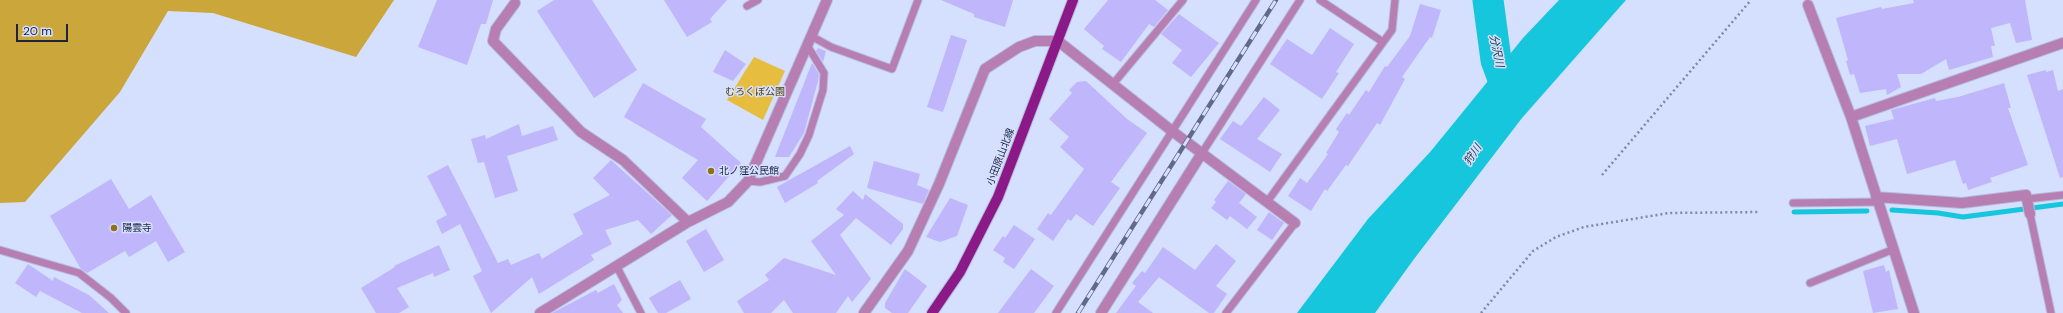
<!DOCTYPE html>
<meta charset="utf-8">
<style>
body{margin:0}
#map{position:relative;width:2063px;height:313px;overflow:hidden;background:#d5dffe;font-family:"DM Sans",sans-serif}
canvas{display:block}
.scale{position:absolute;left:16px;top:24px;width:52px;height:18px;box-sizing:border-box;border:2px solid #1c2440;border-top:0;padding-left:5px;font-size:12px;line-height:14px;white-space:nowrap;color:#1c2440;-webkit-text-stroke:3px #d5dffe;paint-order:stroke}
</style>
<div id="map">
<canvas width="2063" height="313"></canvas>
<div class="scale">20 m</div>
</div>
<script>
const context = document.querySelector('canvas').getContext('2d');
context.lineJoin = 'round';
function fill(path, color) {
  context.fillStyle = color;
  context.fill(path, 'evenodd');
}
function shape(rows) {
  const path = new Path2D();
  for (const r of rows) {
    path.moveTo(r[0], r[1]);
    for (let i = 2; i < r.length; i += 2) path.lineTo(r[i], r[i + 1]);
  }
  return path;
}
function stroke(path, color, width, dash) {
  context.strokeStyle = color;
  context.lineWidth = width;
  context.lineCap = dash ? 'butt' : 'round';
  context.setLineDash(dash || []);
  context.stroke(path);
}
function label(font, color, halo, rows, align = 'center') {
  context.font = font + ' "DM Sans","Noto Sans JP",sans-serif';
  context.lineWidth = 3;
  context.setLineDash([]);
  context.textBaseline = 'middle';
  context.strokeStyle = halo;
  context.fillStyle = color;
  for (const [text, x, y, turn = 0] of rows) {
    context.save();
    context.translate(x, y);
    context.rotate((+turn || 0) * Math.PI / 180);
    context.textAlign = isNaN(turn) ? turn : align;
    if (halo) context.strokeText(text, 0, 0);
    context.fillText(text, 0, 0);
    context.restore();
  }
}
fill(shape([
 [754,57,785,71,763,120,727,100]
]), '#e7bd3f');
fill(shape([
 [0,0,394,0,356,57,213,13,168,11,120,92,25,202,0,203]
]), '#caa63b');
fill(shape([
 [1559,0,1626,0,1522,118,1414,259,1375,313,1297,313,1368,219,1431,151,1523,38]
]), '#16c6dd');
stroke(shape([
 [1892,210,1938,213,1963,217,2063,204],
 [1794,212,1867,211]
]), '#16c6dd', 5);
stroke(shape([
 [1488,0,1496,60,1511,100]
]), '#16c6dd', 31);
fill(shape([
 [437,0,493,0,486,24,481,24,467,65,418,47],
 [554,0,592,0,637,70,594,98,537,11],
 [664,0,727,0,710,19,712,22,687,37],
 [941,0,1013,0,1005,27,974,17,974,14],
 [1108,0,1155,0,1168,10,1154,27,1149,24,1121,62,1102,49,1104,46,1084,29],
 [1913,0,2025,0,2032,40,2016,43,2010,23,1991,28,1995,46,1991,46,1993,57,1949,70,1946,59,1921,74,1897,74,1901,87,1887,95,1886,89,1860,93,1854,74,1850,75,1846,61,1848,60,1836,18,1881,7,1882,9,1914,3],
 [1420,4,1441,10,1432,38,1430,37,1402,77,1405,79,1380,125,1377,123,1348,166,1346,165,1327,191,1325,189,1311,211,1288,196,1300,178,1307,183,1328,154,1326,153,1339,132,1336,129,1347,113,1349,115,1366,90,1369,92,1385,66,1387,67,1410,36],
 [1179,14,1219,43,1191,77,1172,63,1182,50,1161,34],
 [1330,28,1354,44,1336,72,1339,73,1322,99,1270,64,1287,39,1312,55],
 [951,35,967,40,943,112,927,107],
 [818,48,826,51,823,62,816,51],
 [725,50,746,64,733,81,713,72],
 [812,63,819,74,818,81,804,133,789,157,775,157],
 [2046,70,2046,72,2053,70,2058,91,2063,89,2063,177,2060,178,2027,75],
 [1086,81,1127,119,1147,133,1111,182,1120,188,1093,226,1076,214,1071,221,1068,219,1053,241,1037,229,1048,213,1051,215,1084,169,1060,147,1069,137,1049,119,1072,93,1069,90,1077,82],
 [643,83,706,119,701,127,741,163,707,201,682,178,698,160,624,117],
 [2004,83,2011,108,2008,108,2028,165,1990,178,1992,182,1968,190,1966,183,1963,184,1955,160,1907,174,1897,139,1870,146,1865,126,1894,119,1891,110,1935,98,1936,101,1958,97],
 [1264,97,1280,110,1257,139,1282,154,1270,172,1220,139,1233,121,1241,126],
 [519,124,522,136,553,126,558,140,507,156,518,191,495,198,484,162,478,163,471,139,485,135,486,139],
 [850,146,854,154,817,181,818,183,785,203,777,187],
 [611,160,672,215,651,234,638,220,605,230,612,244,591,255,594,260,539,294,532,277,491,313,473,276,482,271,460,224,442,234,436,221,447,215,427,176,448,165,498,263,508,259,511,265,539,253,542,259,583,234,573,214,610,195,593,178],
 [874,161,920,174,917,185,929,190,923,204,867,188],
 [111,179,129,209,151,195,185,252,168,262,156,241,129,257,125,251,87,273,81,269,50,216],
 [1228,181,1246,194,1239,203,1257,217,1247,229,1230,216,1227,220,1211,208,1216,202,1214,200],
 [853,191,863,200,865,194,903,224,903,229,891,245,856,218,840,235,871,279,852,302,848,296,836,313,793,313,784,300,771,313,744,313,737,301,769,280,765,275,784,258,836,275,811,241,844,215,836,209],
 [950,198,968,205,957,236,940,242,926,237],
 [1269,212,1284,223,1272,240,1257,230],
 [1014,225,1035,239,1014,269,1003,262,1005,258,993,250,1003,236,1005,238],
 [706,229,724,260,704,272,686,241],
 [1216,244,1236,261,1216,286,1227,294,1214,313,1209,313,1159,277,1138,302,1153,313,1116,313,1136,286,1132,283,1142,271,1145,273,1163,247,1195,270],
 [439,245,450,270,434,277,433,273,397,288,409,307,399,313,376,313,361,288,395,267,394,266],
 [28,264,53,281,54,277,89,295,109,313,82,313,40,291,36,297,15,283],
 [1884,265,1886,272,1889,270,1898,309,1873,313,1863,271],
 [905,269,927,286,908,313,892,313,885,308,885,303],
 [1031,269,1054,286,1034,313,998,313],
 [680,280,691,299,666,313,658,313,649,298],
 [614,284,622,300,617,305,623,313,552,313,596,290,598,293]
]), '#bfb6fb');
const service = shape([
 [1320,0,1383,42],
 [747,6,758,0],
 [811,36,831,47,892,69,918,0],
 [1113,84,1183,0],
 [1202,153,1300,0],
 [748,181,760,182,785,176,800,154,809,135,823,90,824,73,807,45],
 [2027,199,2063,195],
 [1267,202,1392,30,1395,0],
 [1793,203,1878,202],
 [2030,214,2051,313],
 [0,250,79,273,111,298,126,313],
 [617,267,641,313],
 [1810,283,1894,249],
 [1056,313,1256,0],
 [1226,313,1295,223]
]);
const minor = shape([
 [515,3,496,29,493,41,581,132,623,160,688,222],
 [1808,5,1851,117,1914,313],
 [1851,117,2063,43],
 [1876,197,1962,203,2026,195,2030,214],
 [540,313,688,222,728,202,748,181,827,0],
 [864,313,908,251,939,184,985,69,1019,47,1035,41,1058,41,1172,131,1295,223],
 [1101,313,1202,153]
]);
const primary = shape([
 [932,313,960,272,998,197,1073,0]
]);
stroke(service, '#b4bddc', 9);
stroke(minor, '#b4bddc', 12);
stroke(primary, '#b4bddc', 12);
stroke(shape([
 [1602,175,1751,0],
 [1481,313,1533,251,1556,237,1584,227,1669,213,1759,212]
]), '#7f88a5', 2.5, [2, 3]);
stroke(service, '#b77eb2', 7);
stroke(minor, '#b77eb2', 10);
stroke(primary, '#8b1987', 10);
const rail = shape([
 [1078,313,1276,0]
]);
stroke(rail, '#616a87', 4.5);
stroke(rail, '#d5dffe', 3, [9]);
for (const [x, y, r, color] of [
 [711,171,4,"#8f7217"],
 [114,228,4,"#8f7217"]
]) {
  const dot = new Path2D();
  dot.arc(x, y, r, 0, 2 * Math.PI);
  context.fillStyle = color;
  context.fill(dot);
  stroke(dot, '#d5dffe', 1.5);
}
label('10px', '#524002', '#d5dffe', [
 ["むろくぼ公園",755,92]
]);
label('10px', '#1c2440', '#d5dffe', [
 ["小田原山北線",1001,157,-69]
]);
label('10px', '#1c2440', '#d5dffe', [
 ["北ノ窪公民館",719,171],
 ["陽雲寺",122,228]
], 'left');
label('italic 11px', '#224147', '#d5dffe', [
 ["分沢川",1496,51,78],
 ["狩川",1473,155,-56]
]);
</script>
